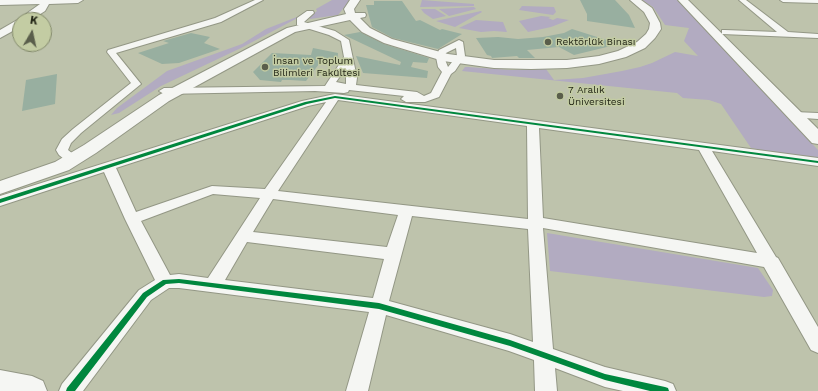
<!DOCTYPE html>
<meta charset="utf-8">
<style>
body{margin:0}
#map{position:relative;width:818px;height:391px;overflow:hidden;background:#bec3ac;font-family:"Work Sans",sans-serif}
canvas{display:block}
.north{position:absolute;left:12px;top:12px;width:40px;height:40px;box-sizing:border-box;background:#c3cca3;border:1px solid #838a6b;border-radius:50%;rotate:9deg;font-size:11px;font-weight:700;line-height:16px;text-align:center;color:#242717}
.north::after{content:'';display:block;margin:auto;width:14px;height:18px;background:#5a5e4b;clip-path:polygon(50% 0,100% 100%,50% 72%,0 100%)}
</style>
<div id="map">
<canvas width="818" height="391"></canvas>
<div class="north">K</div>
</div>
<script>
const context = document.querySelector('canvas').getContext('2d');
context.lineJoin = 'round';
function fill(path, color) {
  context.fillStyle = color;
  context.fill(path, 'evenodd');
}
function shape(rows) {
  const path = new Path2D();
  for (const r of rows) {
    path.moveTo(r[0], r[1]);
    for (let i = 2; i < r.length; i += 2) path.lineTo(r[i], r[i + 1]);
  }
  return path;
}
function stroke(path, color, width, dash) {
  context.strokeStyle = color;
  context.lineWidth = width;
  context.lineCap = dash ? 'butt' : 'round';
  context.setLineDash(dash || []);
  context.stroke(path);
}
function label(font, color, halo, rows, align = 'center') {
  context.font = font + ' "Work Sans",sans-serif';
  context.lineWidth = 3;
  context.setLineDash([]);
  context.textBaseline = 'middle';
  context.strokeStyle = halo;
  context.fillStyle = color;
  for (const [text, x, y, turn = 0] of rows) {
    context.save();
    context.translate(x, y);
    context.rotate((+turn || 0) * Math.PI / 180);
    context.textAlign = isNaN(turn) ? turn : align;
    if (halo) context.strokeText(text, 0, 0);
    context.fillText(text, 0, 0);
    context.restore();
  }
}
fill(shape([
 [332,0,350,0,338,15,310,19,309,17,317,11,316,9],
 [422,0,474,4,474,6,420,7],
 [642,0,677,0,818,150,818,160,751,148,721,104,709,100,683,98,677,93,462,71,465,67,468,67,511,70,546,69,554,80,583,78,622,71,640,67,652,63,675,52,698,56,684,41,689,28,665,25,653,7],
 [522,6,554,7,556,12,553,15,519,10],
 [474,7,476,9,449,16,439,9],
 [421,9,435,9,446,16,433,19,424,13],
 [481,11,482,12,455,27,436,21],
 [307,13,241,48,161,86,119,113,111,115,117,108,167,71,242,44,266,29],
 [541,16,551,17,548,18,553,20,557,18,569,20,551,27,528,32,519,21],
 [476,20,503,22,507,32,494,31,481,32,459,28],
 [547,233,758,268,773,290,772,296,764,297,550,271]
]), '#b2abc1');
fill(shape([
 [580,0,615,0,629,15,635,28,587,21,587,14],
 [374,1,402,1,416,21,420,20,440,30,442,29,462,34,438,49,393,38,372,27,366,5,374,5],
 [572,29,619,44,574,55,559,47,527,50,535,58,519,58,517,56,492,58,491,56,487,55,476,38,498,37,518,39,543,37,564,33],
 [360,32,384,44,429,58,427,63,413,62,411,67,428,71,427,78,363,73,356,56,400,65,401,62,344,35],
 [191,33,210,37,204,43,220,49,179,63,162,64,138,53,169,43,163,41],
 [313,48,338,53,337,64,319,64,306,81,290,80,282,80,281,82,260,80,253,72,272,53,311,55],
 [57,74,55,104,22,111,26,80]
]), '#98afa0');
const street = shape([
 [255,0,263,0,221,22,116,53,141,84,81,133,71,143,68,150,77,157,79,160,77,163,69,163,59,155,56,150,62,139,73,129,131,83,107,52,108,50,215,18,255,0],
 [739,0,746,0,788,32,818,34,818,38,722,34,722,30,725,30,777,32,739,0],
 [780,0,818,0,818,3,783,2,780,0],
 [307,11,313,11,314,13,304,22,335,31,349,40,357,78,356,85,417,92,424,96,431,93,442,72,438,67,436,57,439,50,459,40,463,42,465,56,455,71,451,74,439,97,425,102,406,102,401,99,404,96,349,90,348,92,344,93,315,91,164,94,159,91,164,88,325,86,344,57,341,41,329,35,297,25,297,18,307,11],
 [456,48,457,56,448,67,444,57,446,53,456,48],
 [346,68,346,84,336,82,346,68],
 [335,94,818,158,818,166,712,151,776,257,778,258,818,327,818,353,811,350,764,267,543,228,553,349,605,367,665,381,673,384,676,391,623,391,605,387,555,368,557,391,535,391,534,360,509,351,386,315,368,391,346,391,369,312,179,288,169,288,151,300,83,391,59,391,62,384,139,290,155,280,125,219,104,172,0,206,0,196,302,101,335,94],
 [338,100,527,126,528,219,278,191,338,100],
 [326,102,265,189,212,186,136,212,116,168,308,106,326,102],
 [539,128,699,150,757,253,543,218,539,128],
 [213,194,260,198,208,278,179,274,170,275,141,221,213,194],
 [273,199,398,215,387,247,253,232,273,199],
 [412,216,528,229,533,342,510,334,389,301,412,216],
 [247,242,384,259,373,298,225,280,247,242],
 [794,112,818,113,818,119,790,117,789,115,790,113,794,112]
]);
const secondary = shape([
 [0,0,83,0,78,3,49,4,45,11,31,20,20,20,20,27,0,38,0,30,19,19,40,4,0,5,0,0],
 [350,0,360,0,354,9,355,13,365,13,366,15,365,17,360,18,370,28,392,39,448,54,494,60,567,60,599,56,618,51,637,42,646,34,649,29,650,23,644,12,630,0,641,0,652,8,660,23,661,29,655,38,645,48,626,57,599,64,567,68,531,69,494,68,443,61,384,43,362,32,350,20,295,32,169,101,96,153,69,170,0,194,0,181,55,162,84,145,159,95,287,28,346,14,344,9,350,0],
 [678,0,688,0,818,129,818,144,812,143,678,0],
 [0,370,32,376,43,381,47,391,0,391,0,370]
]);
stroke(street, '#939785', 2);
stroke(secondary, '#939785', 2);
fill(street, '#f5f6f3');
fill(secondary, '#f5f6f3');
fill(shape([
 [335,96,818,161,818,163,335,98,307,104,0,203,0,199,305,102,335,96],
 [179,279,379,303,510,340,605,374,665,387,668,388,669,391,650,391,605,380,510,346,379,309,179,283,166,284,147,297,75,391,66,391,67,388,143,293,163,280,179,279]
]), '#00873e');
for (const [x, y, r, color] of [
 [548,42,4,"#5a5e4b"],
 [265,67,4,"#5a5e4b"],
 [560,96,4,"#5a5e4b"]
]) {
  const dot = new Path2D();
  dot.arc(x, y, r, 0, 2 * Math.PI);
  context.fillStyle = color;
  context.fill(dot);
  stroke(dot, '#c3cca3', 1.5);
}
label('10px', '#242717', '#c3cca3', [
 ["Rektörlük Binası",556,42],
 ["İnsan ve Toplum",273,61],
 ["Bilimleri Fakültesi",273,73],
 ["7 Aralık",568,90],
 ["Üniversitesi",568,102]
], 'left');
</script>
